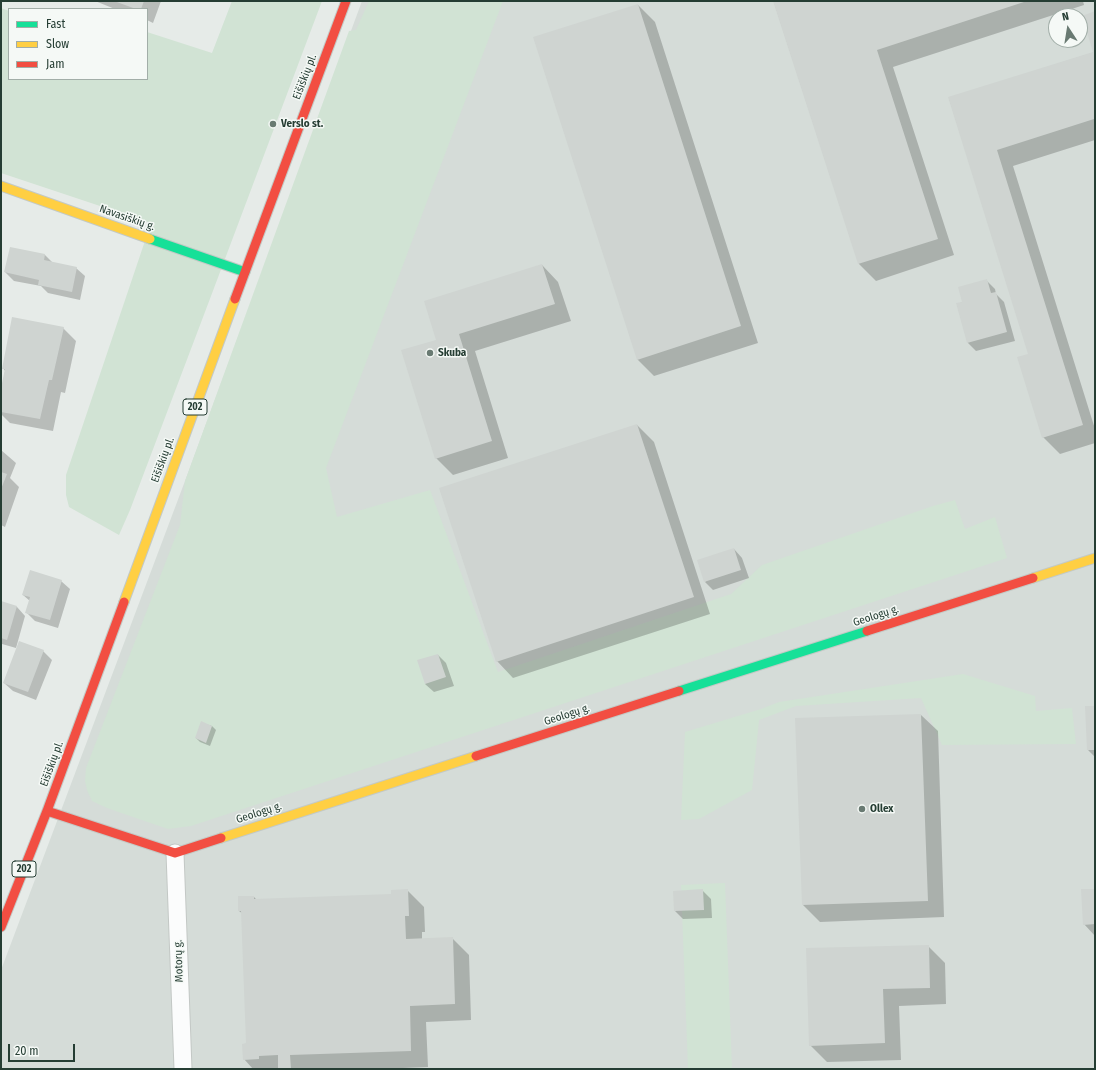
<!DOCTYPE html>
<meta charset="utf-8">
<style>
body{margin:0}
#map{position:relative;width:1096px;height:1070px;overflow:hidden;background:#e6ebe8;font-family:"Fira Sans Condensed",sans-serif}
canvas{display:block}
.frame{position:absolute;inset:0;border:2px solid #253d33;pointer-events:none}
.legend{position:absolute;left:8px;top:8px;width:140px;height:72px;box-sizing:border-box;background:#f5f9f6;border:1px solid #a2aea8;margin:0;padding:5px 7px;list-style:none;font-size:12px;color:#253d33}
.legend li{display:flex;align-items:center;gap:8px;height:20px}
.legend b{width:20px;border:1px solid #a2aea8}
.north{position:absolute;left:1048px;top:8px;width:40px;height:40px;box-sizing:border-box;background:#f5f9f6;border:1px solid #a2aea8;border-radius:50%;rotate:348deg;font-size:11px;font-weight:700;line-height:16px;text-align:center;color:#253d33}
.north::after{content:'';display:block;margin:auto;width:14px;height:18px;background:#697a72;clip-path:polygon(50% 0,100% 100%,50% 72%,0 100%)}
.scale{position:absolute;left:8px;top:1044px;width:67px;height:18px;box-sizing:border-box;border:2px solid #253d33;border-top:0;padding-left:5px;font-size:12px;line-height:14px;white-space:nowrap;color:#253d33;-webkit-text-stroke:3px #f5f9f6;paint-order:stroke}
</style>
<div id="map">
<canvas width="1096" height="1070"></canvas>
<div class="frame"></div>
<ul class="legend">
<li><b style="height:5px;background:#16e098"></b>Fast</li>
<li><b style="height:5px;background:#ffcf43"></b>Slow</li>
<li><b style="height:5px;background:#f24e42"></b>Jam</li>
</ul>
<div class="north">N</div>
<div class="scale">20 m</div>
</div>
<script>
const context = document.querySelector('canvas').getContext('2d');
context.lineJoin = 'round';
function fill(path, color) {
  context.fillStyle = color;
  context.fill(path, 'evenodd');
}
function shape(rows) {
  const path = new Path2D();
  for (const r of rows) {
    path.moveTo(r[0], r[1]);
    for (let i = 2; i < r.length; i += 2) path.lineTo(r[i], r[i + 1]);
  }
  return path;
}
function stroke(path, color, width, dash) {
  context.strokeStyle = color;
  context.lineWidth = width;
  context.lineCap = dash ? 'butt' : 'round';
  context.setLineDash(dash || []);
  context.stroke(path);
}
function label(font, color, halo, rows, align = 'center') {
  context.font = font + ' "Fira Sans Condensed",sans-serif';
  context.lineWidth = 3;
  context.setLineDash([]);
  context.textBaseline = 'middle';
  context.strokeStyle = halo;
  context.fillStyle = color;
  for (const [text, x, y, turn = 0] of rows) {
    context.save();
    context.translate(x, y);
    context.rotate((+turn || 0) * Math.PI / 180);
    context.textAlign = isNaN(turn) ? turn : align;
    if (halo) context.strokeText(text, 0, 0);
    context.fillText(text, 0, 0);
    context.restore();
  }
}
fill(shape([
 [362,1,1095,1,1095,1069,1,1069,1,970,185,481],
 [1056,16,1080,16,1080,40,1056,40]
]), '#d5dcd8');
fill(shape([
 [232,1,322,1,208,304,130,510,119,535,69,507,66,495,66,475,151,223,1,173,1,8,9,11,9,79,147,79,147,32,212,53],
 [369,1,503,1,326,468,337,517,430,490,498,672,731,594,762,565,933,506,955,500,965,529,995,517,1007,558,191,826,168,829,107,808,92,801,87,790,85,781,86,768,180,525,185,481,349,31,356,30],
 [963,674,1035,696,1036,711,1072,708,1076,744,942,745,921,698,796,706,759,720,752,790,699,819,681,820,685,732,761,709,779,702],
 [725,883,732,1069,688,1069,681,885]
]), '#d1e3d4');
fill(shape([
 [95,1,161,1,153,23,147,20,147,9,115,9],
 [777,1,1083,1,1084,5,893,67,954,255,876,281,859,264,774,2],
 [638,5,655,22,758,343,654,376,637,359],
 [1095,12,1095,140,1013,166,1095,429,1095,443,1060,454,1043,437,1030,354,949,98,1095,52],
 [11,248,45,255,53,263,76,268,85,276,80,300,48,293,41,286,14,281,5,272],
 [542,265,558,282,571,321,475,351,508,458,453,475,436,458,437,340],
 [986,280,995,289,996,294,1004,302,1015,341,976,351,968,343,957,304,963,302],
 [63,328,76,341,65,393,61,392,53,431,10,423,1,414,1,393,5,371,3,368],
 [637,425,654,442,710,614,513,678,497,661],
 [1,450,16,463,10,478,19,487,5,527,1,525],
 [734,549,742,558,749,578,713,590,705,582],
 [61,581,70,589,58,628,35,621,26,612,30,601,23,595],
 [1,602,17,607,25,616,16,648,2,644,1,648],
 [43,651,52,660,36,700,13,691,4,683],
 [438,655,446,663,454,686,434,692,425,684],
 [1095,706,1095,757,1088,750],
 [921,715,938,731,944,917,820,922,803,905,796,719],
 [202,723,212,726,216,730,210,746,200,742,196,738],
 [407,890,424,907,425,932,422,932,422,939,452,938,469,955,471,1020,426,1022,428,1067,378,1069,253,1069,244,1059,247,1044,243,914,239,911,254,897,257,900,392,895],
 [702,890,711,899,712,918,683,919,675,911],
 [1095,890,1095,936,1084,924],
 [928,946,945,963,946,1004,899,1006,901,1060,827,1062,810,1045]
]), '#0003');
fill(shape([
 [114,1,144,1,141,9,136,9],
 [773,1,1027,1,877,50,938,239,858,264],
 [638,4,741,326,637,360,533,37],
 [1095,11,1095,123,1094,119,997,150,1083,425,1042,438,1017,357,1028,354,948,97,1093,52,1082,16],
 [10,247,45,254,44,260,77,267,72,292,38,285,39,280,4,272],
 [542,264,555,304,459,334,492,441,435,459,401,350,436,340,424,301],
 [987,279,991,293,996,292,1007,332,967,343,956,303,962,302,958,287],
 [12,317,64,327,52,380,49,380,40,419,1,412,1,388,5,369,2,369],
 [637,424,694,597,496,662,439,488],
 [1,472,7,474,1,489],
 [734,548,741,570,704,582,697,560],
 [30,570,62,580,50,620,25,613,30,597,22,595],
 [1,601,17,606,7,640,1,638],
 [19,641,44,650,28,692,3,683],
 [438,654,446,677,425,684,417,660],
 [1085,706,1095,706,1095,750,1087,750],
 [921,714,928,901,802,905,795,718],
 [201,721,212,726,206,743,195,738],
 [408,889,409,916,405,916,406,939,453,937,455,1004,410,1006,411,1051,290,1055,291,1069,278,1069,278,1055,259,1056,259,1059,243,1060,242,1044,246,1043,241,911,238,911,238,896,254,896,254,899,391,894,391,890],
 [703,889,704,910,674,911,673,891],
 [1081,889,1095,889,1095,924,1083,925],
 [929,945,930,988,883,989,885,1043,809,1046,806,948]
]), '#cfd4d1');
const street = shape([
 [175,853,183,1069]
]);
const fast = shape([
 [150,239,245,272],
 [679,691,867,631]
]);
const slow = shape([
 [1,186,150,239],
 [1033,578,1095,558],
 [124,602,235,299],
 [221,838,476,756]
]);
const jam = shape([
 [235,299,346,1],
 [867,631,1033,578],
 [476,756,679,691],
 [47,811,175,853,221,838],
 [1,927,47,811,124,602]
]);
stroke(street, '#c3c8c5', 19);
stroke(fast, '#c3c9c5', 11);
stroke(slow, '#c3c9c5', 11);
stroke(jam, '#c3c9c5', 11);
stroke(street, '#fbfcfc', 17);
stroke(fast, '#16e098', 9);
stroke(slow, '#ffcf43', 9);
stroke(jam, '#f24e42', 9);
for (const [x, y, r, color] of [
 [273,124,4,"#697a72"],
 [430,353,4,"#697a72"],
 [862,809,4,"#697a72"]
]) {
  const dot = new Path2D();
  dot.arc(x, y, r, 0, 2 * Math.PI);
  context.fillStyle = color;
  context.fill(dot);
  stroke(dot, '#f5f9f6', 1.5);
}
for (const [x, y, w] of [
 [195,407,24],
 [24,869,24]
]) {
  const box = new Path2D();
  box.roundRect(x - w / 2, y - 8, w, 16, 3);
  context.fillStyle = '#f5f9f6';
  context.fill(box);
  stroke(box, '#253d33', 1);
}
label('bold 10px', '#253d33', null, [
 ["202",195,407],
 ["202",24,869]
]);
label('11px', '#253d33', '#f5f9f6', [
 ["Eišiškių pl.",305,77,-69],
 ["Navasiškių g.",127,218,19],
 ["Eišiškių pl.",163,460,-70],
 ["Geologų g.",876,616,-18],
 ["Geologų g.",567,715,-18],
 ["Eišiškių pl.",52,764,-70],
 ["Geologų g.",259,813,-18],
 ["Motorų g.",179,961,-92]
]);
label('bold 11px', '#253d33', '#f5f9f6', [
 ["Verslo st.",281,124],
 ["Skuba",438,353],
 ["Ollex",870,809]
], 'left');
</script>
